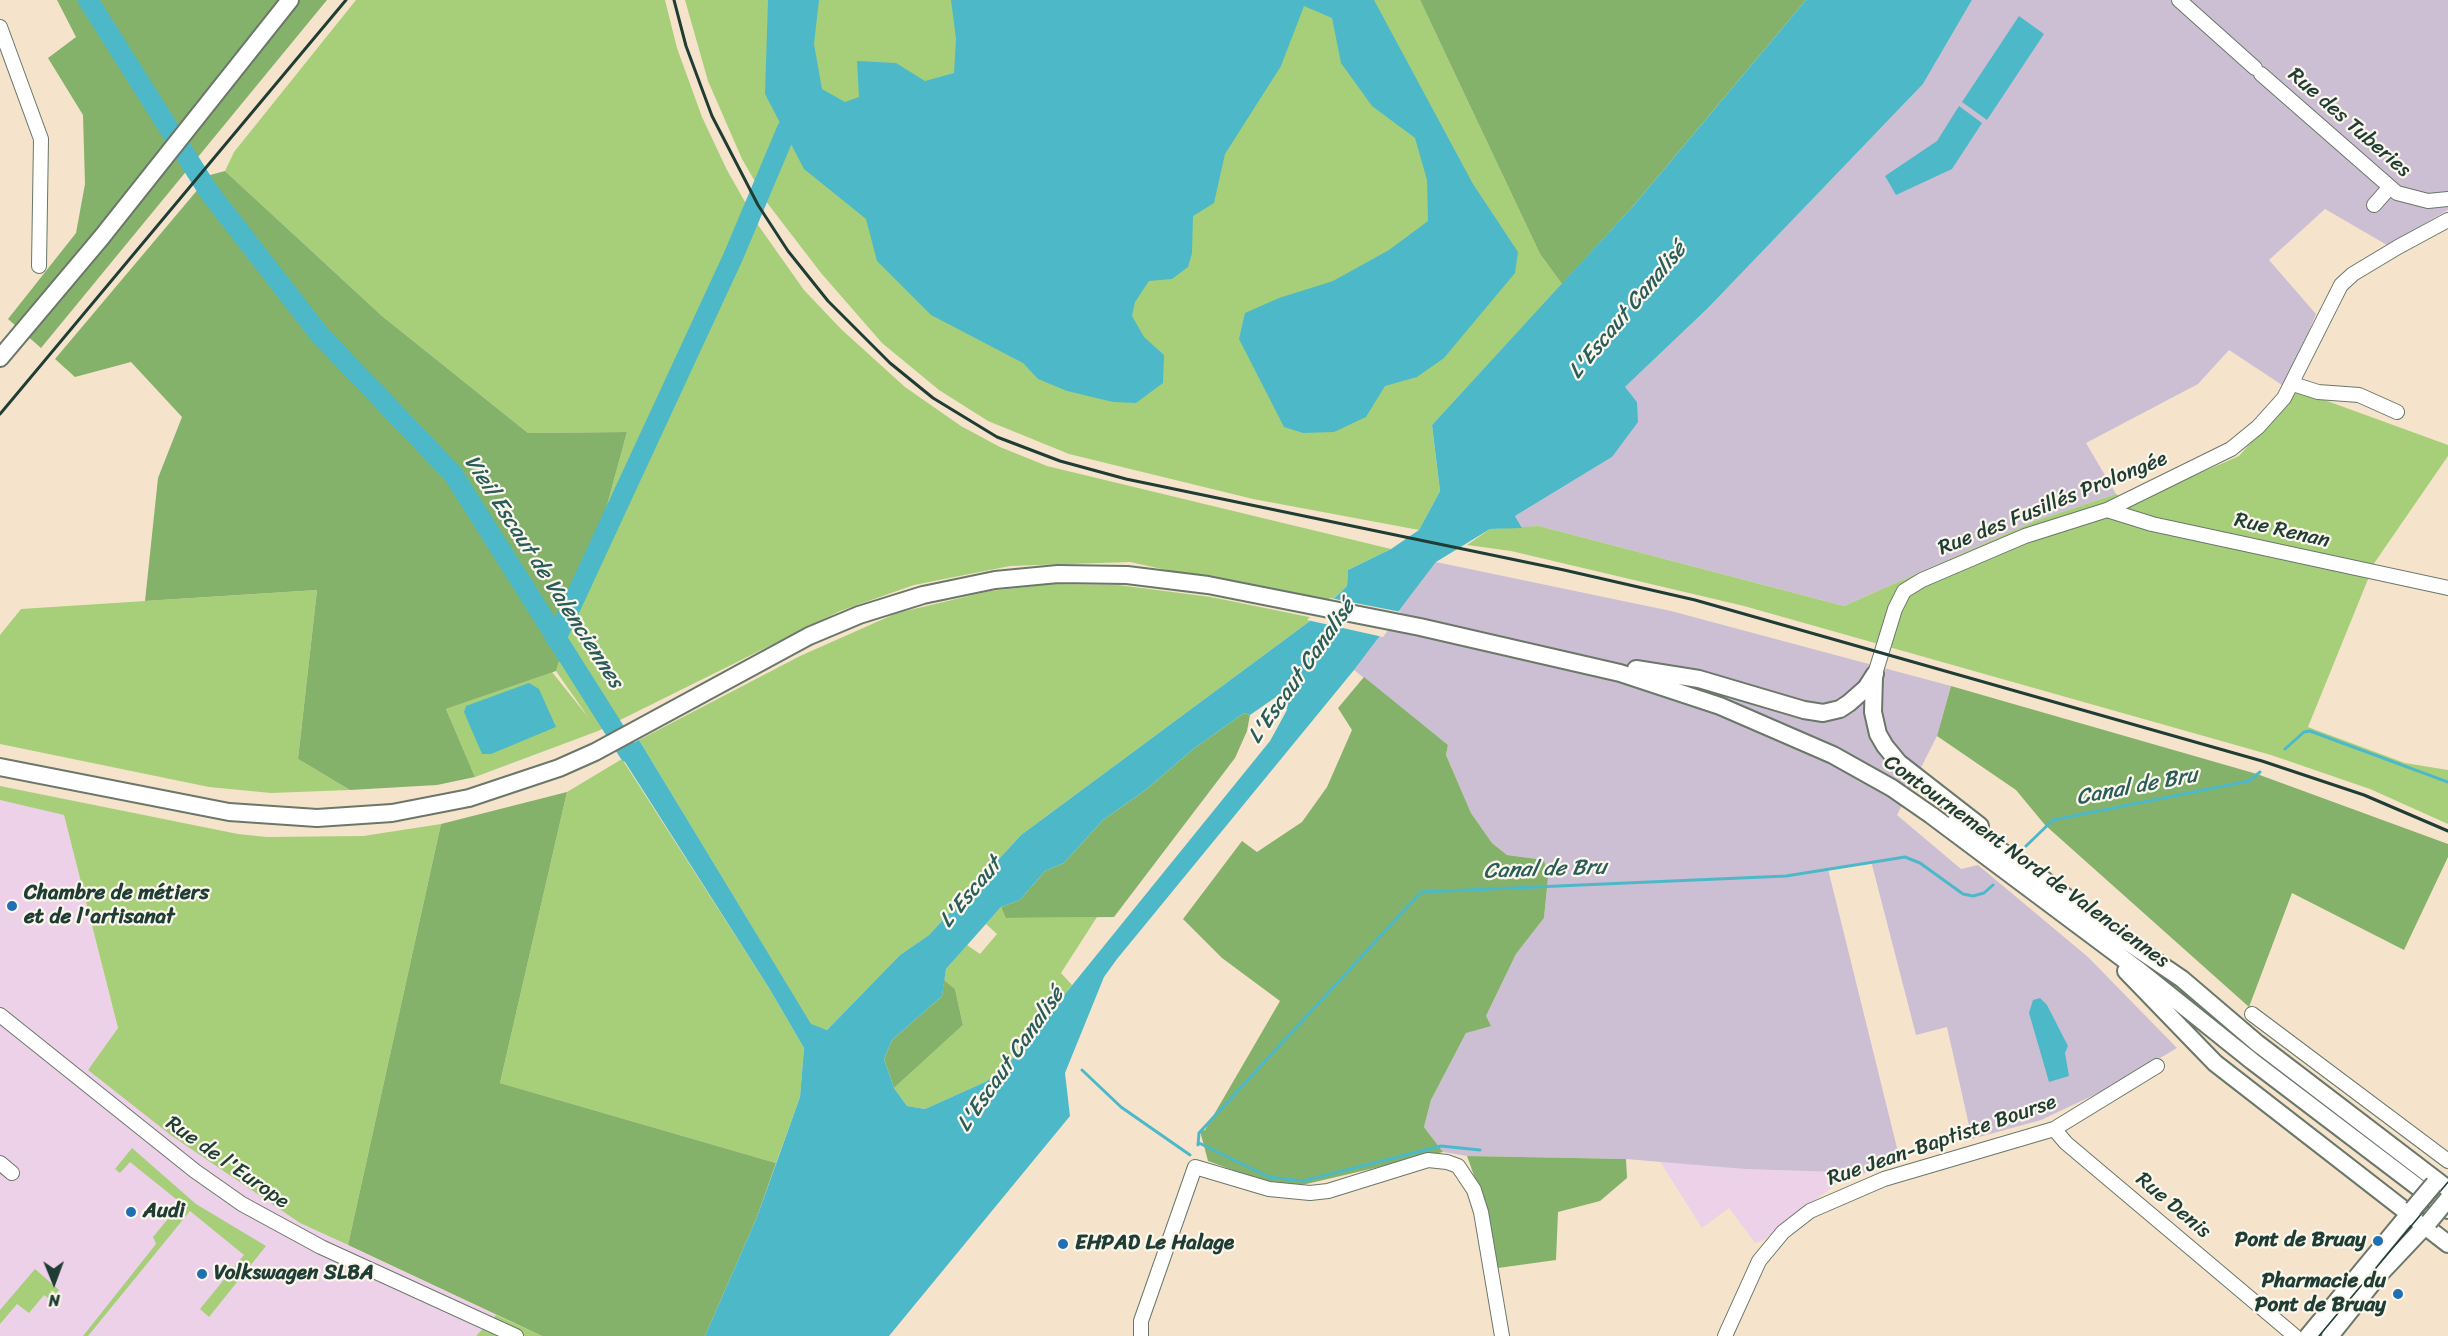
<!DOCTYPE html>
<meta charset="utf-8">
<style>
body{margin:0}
#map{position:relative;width:2448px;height:1336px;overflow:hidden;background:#f5e4cb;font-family:Sriracha,sans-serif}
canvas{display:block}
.north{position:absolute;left:24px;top:1252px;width:60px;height:60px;-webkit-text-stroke:4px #fbf7ec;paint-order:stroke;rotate:179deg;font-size:16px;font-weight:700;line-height:24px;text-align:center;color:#1f3d34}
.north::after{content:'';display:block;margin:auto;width:21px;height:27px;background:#1f3d34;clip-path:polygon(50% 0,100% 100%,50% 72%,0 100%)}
</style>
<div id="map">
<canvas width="2448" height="1336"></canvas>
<div class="north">N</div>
</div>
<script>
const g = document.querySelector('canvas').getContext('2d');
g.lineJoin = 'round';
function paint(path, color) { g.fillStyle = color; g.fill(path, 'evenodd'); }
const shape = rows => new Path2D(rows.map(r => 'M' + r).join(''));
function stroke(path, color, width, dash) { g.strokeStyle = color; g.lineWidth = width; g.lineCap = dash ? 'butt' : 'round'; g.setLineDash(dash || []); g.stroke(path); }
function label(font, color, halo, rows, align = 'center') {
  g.font = font + ' Sriracha,sans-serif'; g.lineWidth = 4.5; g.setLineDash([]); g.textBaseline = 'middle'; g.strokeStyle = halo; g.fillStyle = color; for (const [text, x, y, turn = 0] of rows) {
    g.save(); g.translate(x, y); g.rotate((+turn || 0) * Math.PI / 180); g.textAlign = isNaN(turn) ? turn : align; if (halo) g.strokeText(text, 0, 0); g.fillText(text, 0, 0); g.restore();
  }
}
const built = shape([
 [0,800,64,814,118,1029,88,1070,300,1223,496,1315,476,1336,0,1336],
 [1659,1160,1745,1169,1837,1172,1840,1182,1798,1212,1764,1240,1755,1243,1729,1208,1702,1228]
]);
const industrial = shape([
 [1972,0,2448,0,2448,210,2387,245,2325,209,2269,260,2316,314,2285,387,2229,350,2198,384,2086,443,2116,494,2035,521,1844,606,1539,526,1522,528,1515,516,1612,457,1637,402,1624,388,1708,308,1923,84],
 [1436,562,1671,611,1951,686,1937,736,1897,815,1961,869,1978,865,2088,957,2177,1048,2113,1086,2041,1120,1972,1139,1947,1027,1916,1035,1871,861,1828,869,1900,1160,1840,1182,1837,1172,1745,1169,1626,1159,1467,1156,1443,1152,1424,1127,1431,1100,1466,1033,1486,1016,1516,954,1544,918,1548,878,1543,860,1507,855,1492,843,1471,813,1446,755,1448,745,1354,670]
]);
const green = shape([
 [356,0,665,0,677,48,702,117,727,170,758,225,804,290,841,329,905,387,961,426,1000,447,1047,466,1391,549,1348,570,1347,586,1327,605,1130,562,1010,566,914,585,840,611,598,731,475,777,446,709,552,672,588,717,556,671,600,531,627,432,528,433,382,316,225,171,234,152],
 [685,0,1420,0,1540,254,1562,284,1432,425,1440,491,1419,530,1253,499,1069,454,988,421,939,390,882,343,821,273,768,204,742,159,708,81],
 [2297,390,2448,445,2448,456,2375,562,2308,727,2405,763,2448,770,2448,824,2370,789,2271,755,1744,606,1511,551,1467,545,1490,529,1539,526,1844,606,2035,521,2116,494,2132,503,2239,456],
 [1053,584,1118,585,1211,597,1314,618,1021,835,929,935,900,955,827,1030,811,1025,639,740,800,656,897,613,990,591],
 [317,590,298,759,350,790,271,793,209,787,0,744,0,635,21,609],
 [622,759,769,988,804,1048,800,1097,776,1163,500,1083,567,792],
 [0,786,238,834,267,837,363,836,441,824,348,1245,300,1223,172,1136,88,1070,118,1028,64,815,0,800],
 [1001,907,1007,918,1097,917,1061,973,1072,985,1005,1068,985,1082,925,1109,907,1106,894,1088,963,1025,955,989,944,980,946,969,967,945,980,954,997,934,986,924],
 [132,1148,196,1204,266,1246,209,1317,200,1309,244,1255,190,1211,88,1336,83,1336,156,1244,153,1237,181,1203,130,1162,120,1173,115,1169],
 [35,1269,59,1290,51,1300,44,1295,29,1313,17,1304,0,1324,0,1310],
 [496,1315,542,1336,476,1336]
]);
const forest = shape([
 [57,0,327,0,41,348,8,319,76,233,85,184,83,115,48,58,76,37],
 [1420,0,1806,0,1634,205,1562,284,1540,254],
 [225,171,382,316,528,433,627,432,600,531,556,671,446,709,475,777,437,785,350,790,298,759,317,590,145,601,158,478,182,417,131,362,75,377,55,359,210,175],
 [1364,677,1448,745,1446,755,1471,813,1492,843,1507,855,1544,860,1548,878,1544,918,1516,954,1486,1016,1491,1026,1466,1033,1431,1100,1424,1127,1443,1152,1302,1185,1265,1182,1208,1161,1200,1131,1205,1130,1280,1001,1222,958,1183,919,1242,841,1257,852,1302,822,1327,787,1352,730,1338,708],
 [1951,686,2257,774,2448,844,2448,857,2404,950,2292,893,2249,1007,2045,825,2016,790,1937,736],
 [1244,713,1250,715,1247,731,1235,758,1114,917,1006,918,1001,907,1020,900,1045,871,1064,863,1103,820,1147,789,1192,750],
 [567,792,500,1083,776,1163,757,1217,705,1336,542,1336,348,1245,441,824],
 [944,980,955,989,963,1025,894,1088,884,1059,892,1040,942,996],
 [1467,1156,1626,1159,1627,1178,1600,1201,1558,1212,1556,1260,1498,1268,1488,1215]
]);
const water = shape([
 [768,0,819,0,814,44,822,89,845,102,859,97,857,61,896,63,925,81,954,73,956,39,951,0,1374,0,1473,184,1518,252,1515,273,1444,358,1417,377,1385,386,1366,417,1334,432,1303,433,1284,427,1239,339,1245,313,1279,298,1333,281,1389,250,1428,221,1427,180,1415,138,1372,106,1341,63,1332,18,1304,6,1281,66,1225,154,1214,203,1193,216,1192,253,1188,267,1172,279,1149,281,1135,302,1132,316,1144,337,1164,355,1163,383,1136,403,1113,402,1067,391,1038,379,1023,363,931,315,877,261,866,219,804,169,765,94],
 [1806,0,1972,0,1923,84,1708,308,1625,387,1637,402,1638,422,1612,457,1515,516,1522,528,1490,529,1436,562,1354,670,1117,959,1104,977,1065,1073,1070,1116,889,1336,705,1336,757,1217,800,1097,804,1048,769,988,618,751,639,740,811,1024,827,1030,900,955,929,935,1021,835,1314,618,1347,586,1348,570,1391,549,1419,530,1440,491,1432,425,1634,205],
 [1276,697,1283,698,1287,710,1270,741,1005,1068,985,1082,925,1109,907,1106,894,1088,884,1059,892,1040,942,996,946,969,1001,907,1020,900,1045,871,1064,863,1103,820,1147,789,1192,750,1244,713,1250,715],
 [2019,16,2044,34,1987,120,1962,102],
 [1959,106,1982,123,1952,169,1896,195,1885,176,1937,141],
 [529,683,539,689,556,727,491,754,482,754,464,712,466,706],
 [2040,998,2047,1005,2068,1046,2065,1053,2069,1076,2049,1082,2029,1013,2033,1000]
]);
const pier = shape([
 [1330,598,1401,612,1383,637,1307,620]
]);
const stream = shape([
 [2285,749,2304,732,2310,731,2448,782],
 [2026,846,2053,820,2249,781,2260,772],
 [1082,1070,1121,1107,1190,1155],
 [1199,1143,1269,1177,1303,1181,1441,1146,1480,1150],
 [1198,1145,1199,1133,1421,892,1786,876,1905,857,1920,863,1963,894,1973,896,1984,893,1993,885]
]);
const river = shape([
 [88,0,209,192,320,335,453,474,629,753],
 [556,639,733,257,787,129]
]);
const minor = shape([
 [2179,0,2255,68],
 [0,27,41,139,39,266],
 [2261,74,2397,193,2428,201,2448,199],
 [2374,205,2390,187],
 [2293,384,2318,392,2359,395,2397,412],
 [2107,510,2152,524,2448,588],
 [1875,674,1895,609,1904,591,1922,580,2025,536,2107,510,2231,449,2258,427,2284,398,2341,285,2353,274,2398,247,2448,220],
 [2252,1014,2448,1161],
 [0,1015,195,1171,242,1204,321,1247,516,1336],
 [2054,1129,2066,1143,2295,1336],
 [0,1163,12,1173],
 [1141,1336,1141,1321,1195,1167,1269,1189,1310,1193,1328,1191,1428,1160,1447,1162,1458,1166,1474,1190,1481,1212,1502,1336],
 [1725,1336,1759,1261,1783,1232,1810,1211,1884,1179,2054,1129,2157,1066]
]);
const major = shape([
 [0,358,101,238,290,0],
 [1636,669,1699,679,1804,710,1823,713,1840,709,1849,703,1866,688,1875,674],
 [1874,677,1873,712,1878,734,1885,746,1899,763,1980,826],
 [0,767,229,812,317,818,392,813,469,798,559,768,595,752,809,636,859,615,923,595,995,580,1058,574,1127,575,1208,585,1420,627,1620,673,1720,706,1833,755,1892,788,1931,815,2141,972,2252,1061,2448,1210],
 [1956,821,2043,879,2108,930],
 [2101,924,2182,979,2257,1043,2448,1189],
 [2126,971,2215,1063,2448,1244],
 [2308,1336,2413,1209],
 [2330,1336,2378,1276,2429,1222]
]);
const tram = shape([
 [2319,1336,2448,1182]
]);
const rail = shape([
 [674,0,686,46,712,116,758,205,788,251,828,301,890,363,933,398,997,437,1060,461,1126,479,1564,570,1695,600,2262,761,2364,795,2448,831],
 [0,414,346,0]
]);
const majorBridge = shape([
 [2413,1209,2434,1184],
 [2429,1222,2448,1199]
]);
const markers = [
 [12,906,6,"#1f6fb2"],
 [131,1212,6,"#1f6fb2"],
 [2378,1241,6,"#1f6fb2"],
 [1063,1244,6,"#1f6fb2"],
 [202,1274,6,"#1f6fb2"],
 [2398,1294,6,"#1f6fb2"]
];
const streetNames = [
 ["Rue des Tuberies",2349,123,41],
 ["Rue des Fusillés Prolongée",2053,504,-22],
 ["Rue Renan",2282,531,13],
 ["Contournement Nord de Valenciennes",2026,862,36],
 ["Rue Jean-Baptiste Bourse",1942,1141,-19],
 ["Rue de l'Europe",227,1163,35],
 ["Rue Denis",2173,1206,40]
];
const poiNames = [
 ["Chambre de métiers",24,894],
 ["et de l'artisanat",24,918],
 ["Audi",143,1212],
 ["Pont de Bruay",2366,1241,"right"],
 ["EHPAD Le Halage",1075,1244],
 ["Volkswagen SLBA",214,1274],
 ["Pharmacie du",2386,1282,"right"],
 ["Pont de Bruay",2386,1306,"right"]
];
const waterNames = [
 ["L'Escaut Canalisé",1628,311,-50],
 ["Vieil Escaut de Valenciennes",543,572,57],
 ["L'Escaut Canalisé",1302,672,-55],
 ["Canal de Bru",2137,787,-11],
 ["Canal de Bru",1545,870,-2],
 ["L'Escaut",971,893,-50],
 ["L'Escaut Canalisé",1011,1060,-55]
];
paint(built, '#edd1e9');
paint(industrial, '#ccbfd4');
paint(green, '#a7cf7a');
paint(forest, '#85b26a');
paint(water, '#4db9c8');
paint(pier, '#f5e4cb');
stroke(stream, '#4db9c8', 3);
stroke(river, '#4db9c8', 20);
stroke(minor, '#6a7769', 16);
stroke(major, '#6a7769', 20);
stroke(minor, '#fff', 14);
stroke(major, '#fff', 16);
stroke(tram, '#1f3d34', 1.5);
stroke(rail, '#1f3d34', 3);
stroke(majorBridge, '#6a7769', 20, []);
stroke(majorBridge, '#fff', 16);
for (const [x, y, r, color] of markers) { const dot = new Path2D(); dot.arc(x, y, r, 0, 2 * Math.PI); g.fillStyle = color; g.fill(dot); stroke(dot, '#fbf7ec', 2); }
label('21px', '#1f3d34', '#fbf7ec', streetNames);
label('bold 21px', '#1f3d34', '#fbf7ec', poiNames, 'left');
label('italic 22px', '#2a5c59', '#fbf7ec', waterNames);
</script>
